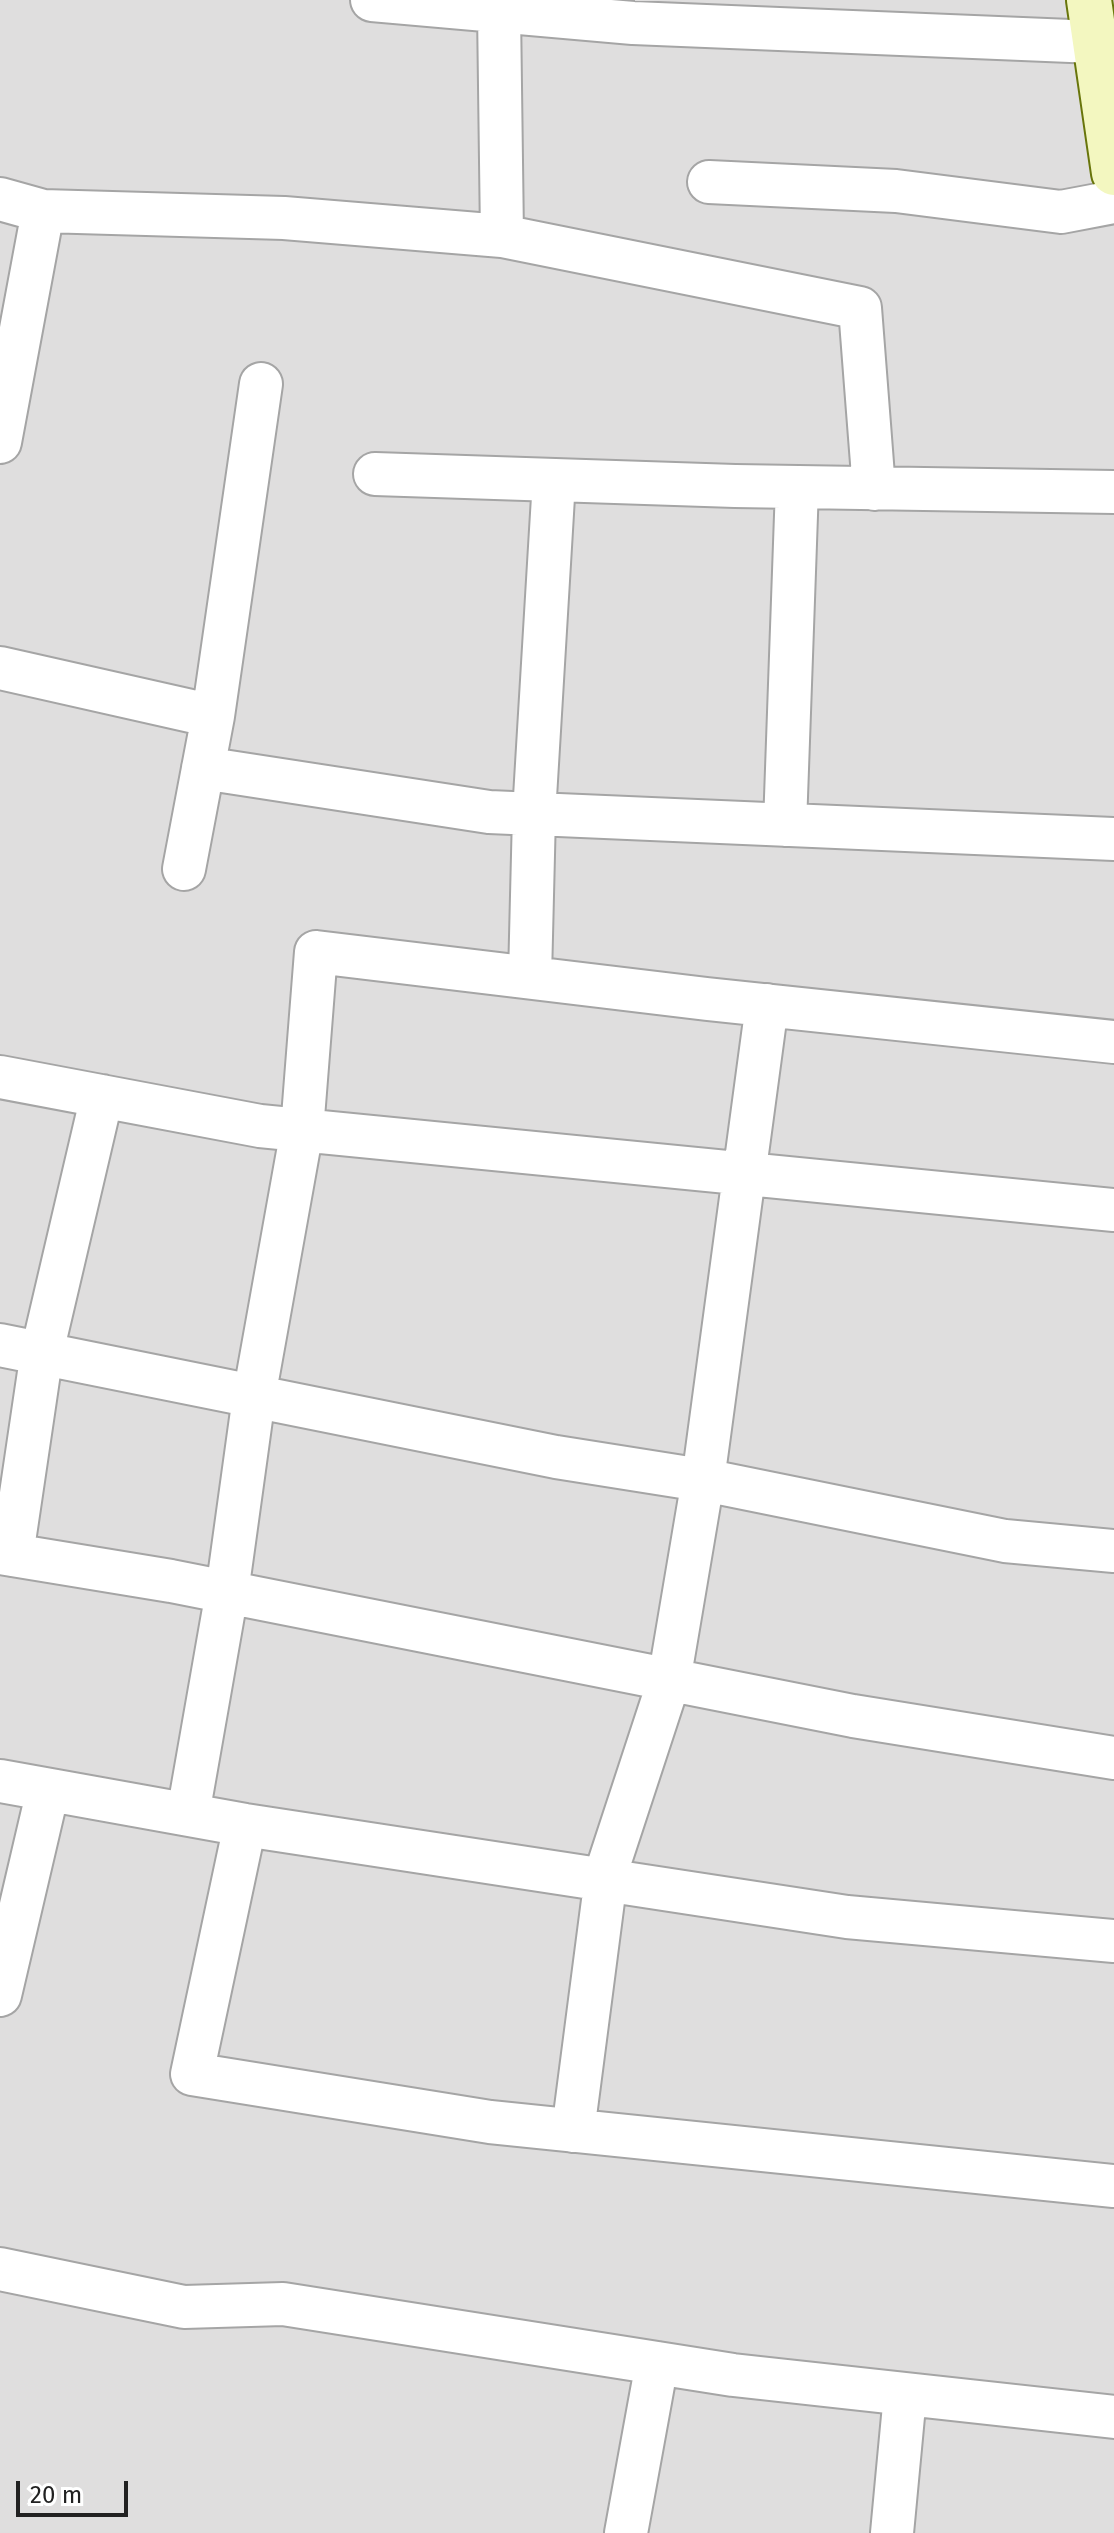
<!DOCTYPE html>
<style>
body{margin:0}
#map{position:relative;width:1114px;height:2533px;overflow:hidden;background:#f1eee8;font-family:"Fira Sans",sans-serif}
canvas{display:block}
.scale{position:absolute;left:16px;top:2481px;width:112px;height:36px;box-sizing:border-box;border:4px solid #212121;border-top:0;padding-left:10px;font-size:24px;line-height:28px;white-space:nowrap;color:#212121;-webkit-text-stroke:6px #fff;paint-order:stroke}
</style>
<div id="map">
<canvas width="1114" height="2533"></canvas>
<div class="scale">20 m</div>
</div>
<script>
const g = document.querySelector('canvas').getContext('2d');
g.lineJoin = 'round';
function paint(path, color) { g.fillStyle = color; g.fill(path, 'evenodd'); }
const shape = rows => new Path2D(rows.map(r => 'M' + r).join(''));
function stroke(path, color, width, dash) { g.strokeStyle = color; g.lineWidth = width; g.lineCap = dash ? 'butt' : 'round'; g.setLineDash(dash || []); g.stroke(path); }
const residential = shape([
 [0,0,1114,0,1114,2533,0,2533]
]);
const street = shape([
 [372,0,633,23,1095,42],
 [499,11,502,236],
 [709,182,896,191,1061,212,1114,202],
 [0,199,43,211,284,218,502,236,860,308,874,489],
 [0,442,43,211],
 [375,474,735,486,1114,492],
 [0,668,213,716],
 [203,768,489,812,1114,839],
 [785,825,797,487],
 [184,869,213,716,261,384],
 [530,977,534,814,554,480],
 [0,1077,260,1126,1114,1210],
 [0,1345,556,1457,714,1482,1005,1541,1114,1551],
 [0,1553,171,1581,853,1716,1114,1758],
 [12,1555,42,1352,102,1096],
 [0,1781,245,1825,847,1917,1114,1941],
 [188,1814,227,1592,254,1397,302,1130,316,952,707,999,1114,1042],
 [245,1825,192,2074,490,2122,1114,2186],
 [0,1995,48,1790],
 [573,2131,607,1870,669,1681,703,1480,767,1005],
 [0,2269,184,2307,283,2304,733,2375,1114,2417],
 [626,2533,657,2363],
 [892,2533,905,2395]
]);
const secondary = shape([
 [1089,0,1114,173]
]);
paint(residential, '#dfdede');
stroke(street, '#a5a5a5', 46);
stroke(secondary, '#68750b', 48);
stroke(street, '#fff', 42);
stroke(secondary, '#f3f7c0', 44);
</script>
